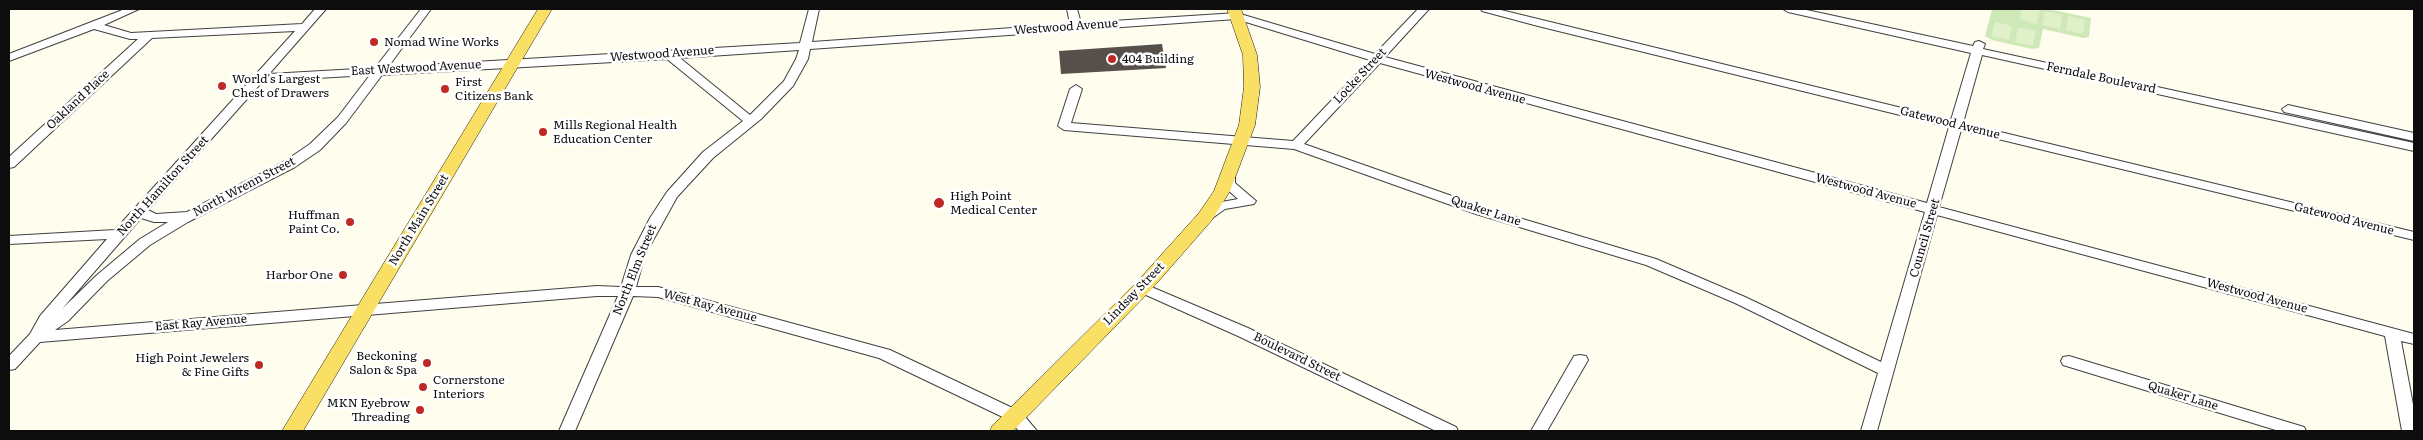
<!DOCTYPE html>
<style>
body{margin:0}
#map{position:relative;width:2423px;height:440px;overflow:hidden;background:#fffdee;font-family:Literata,serif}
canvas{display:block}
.frame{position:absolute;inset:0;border:10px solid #0d0d0d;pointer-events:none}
</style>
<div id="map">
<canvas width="2423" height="440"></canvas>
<div class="frame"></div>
</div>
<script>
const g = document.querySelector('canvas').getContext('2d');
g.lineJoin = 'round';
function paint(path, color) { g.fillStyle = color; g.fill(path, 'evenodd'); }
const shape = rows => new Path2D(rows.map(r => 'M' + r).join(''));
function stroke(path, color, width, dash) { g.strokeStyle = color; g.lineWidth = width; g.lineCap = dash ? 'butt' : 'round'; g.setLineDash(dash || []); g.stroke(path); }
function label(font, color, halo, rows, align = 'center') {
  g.font = font + ' Literata,serif'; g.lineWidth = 5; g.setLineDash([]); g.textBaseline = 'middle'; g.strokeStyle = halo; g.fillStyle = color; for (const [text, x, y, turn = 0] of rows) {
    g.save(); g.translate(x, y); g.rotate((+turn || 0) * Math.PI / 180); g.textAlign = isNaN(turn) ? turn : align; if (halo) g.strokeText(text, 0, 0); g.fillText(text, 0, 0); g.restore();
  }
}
const green = shape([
 [1992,9,2048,9,2091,18,2089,37,2083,38,2043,29,2039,48,2032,49,1992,40,1985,36]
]);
const pitch = shape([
 [2022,9,2040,10,2037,24,2020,20],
 [2045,11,2062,15,2060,29,2042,25],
 [2068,16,2085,20,2083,34,2066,30],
 [1995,22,2012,26,2009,40,1991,36],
 [2018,27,2036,31,2033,46,2015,42]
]);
const building = shape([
 [1162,44,1166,68,1061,74,1059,51]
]);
const minor = shape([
 [125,9,139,9,104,25,131,33,302,24,315,9,326,9,269,74,375,68,421,9,431,9,388,67,800,43,809,9,819,9,812,42,1070,24,1067,9,1077,9,1081,23,1237,13,1375,54,1418,9,1429,9,1385,57,1927,203,1949,127,1538,26,1482,11,1481,9,1497,9,1951,120,1971,53,1788,12,1783,9,1802,9,1973,46,1975,42,1979,41,1985,44,1983,49,2414,143,2414,151,1982,55,1963,123,2414,232,2414,240,1961,130,1939,207,2414,334,2414,344,2401,341,2414,410,2414,431,2402,431,2385,336,1937,215,1877,431,1861,431,1878,373,1735,303,1646,265,1476,214,1294,149,1064,130,1058,126,1070,89,1076,85,1082,89,1071,123,1293,141,1370,60,1236,19,810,49,808,59,793,86,761,119,713,158,677,197,645,255,636,287,658,287,890,350,1021,412,1037,431,1019,431,1009,420,879,358,658,297,633,296,575,431,559,431,618,296,597,296,40,342,15,369,9,370,9,356,30,334,40,316,107,239,9,244,9,236,115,230,295,31,152,38,14,167,9,168,9,157,138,39,130,39,94,29,9,61,9,54,125,9],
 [799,50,796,59,784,81,750,115,680,58,799,50],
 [667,59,743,121,703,152,667,192,650,218,631,255,621,287,597,286,55,330,68,321,107,281,150,245,188,222,295,167,320,150,346,123,382,75,667,59],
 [1380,63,1925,212,1881,362,1745,297,1656,259,1486,208,1304,144,1380,63],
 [370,75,338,117,310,144,285,161,187,212,156,214,148,210,263,81,370,75],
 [141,218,154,222,168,222,140,239,97,275,62,309,141,218],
 [2288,105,2414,133,2414,141,2284,112,2282,109,2288,105],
 [1228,171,1235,175,1235,183,1256,201,1254,204,1225,209,1211,219,1201,219,1199,216,1201,213,1216,203,1238,199,1221,184,1221,175,1228,171],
 [1142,283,1248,328,1456,427,1458,431,1436,431,1238,336,1137,291,1135,288,1142,283],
 [1580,355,1586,356,1588,360,1547,431,1531,431,1574,356,1580,355],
 [2069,356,2304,427,2306,431,2279,431,2063,365,2061,361,2063,357,2069,356]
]);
const major = shape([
 [538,9,552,9,303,431,282,431,538,9],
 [1227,9,1241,9,1257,55,1260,87,1255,125,1230,191,1212,220,1149,292,1013,431,990,431,992,426,1135,284,1199,213,1214,191,1239,125,1244,87,1243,55,1227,9]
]);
const markers = [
 [374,42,5,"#be2925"],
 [1112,59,5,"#be2925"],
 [222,86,5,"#be2925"],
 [445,89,5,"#be2925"],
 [543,132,5,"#be2925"],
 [939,203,6,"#be2925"],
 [350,222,5,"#be2925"],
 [343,275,5,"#be2925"],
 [427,363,5,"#be2925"],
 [259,365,5,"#be2925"],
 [423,387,5,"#be2925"],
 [420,410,5,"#be2925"]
];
const streetNames = [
 ["Westwood Avenue",1066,27,-4],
 ["Westwood Avenue",662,54,-4],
 ["East Westwood Avenue",416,68,-3],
 ["Locke Street",1360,76,-47],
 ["Ferndale Boulevard",2101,78,12],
 ["Westwood Avenue",1475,87,15],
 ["Oakland Place",78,100,-43],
 ["Gatewood Avenue",1950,123,14],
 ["North Hamilton Street",163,186,-48],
 ["North Wrenn Street",244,187,-28],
 ["Westwood Avenue",1866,191,15],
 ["Quaker Lane",1486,211,18],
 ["Gatewood Avenue",2344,219,14],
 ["North Main Street",419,220,-59],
 ["Council Street",1925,238,-74],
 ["North Elm Street",635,270,-68],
 ["Lindsay Street",1134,294,-46],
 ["Westwood Avenue",2257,296,15],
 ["West Ray Avenue",710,306,15],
 ["East Ray Avenue",201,323,-5],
 ["Boulevard Street",1297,357,26],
 ["Quaker Lane",2183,396,17]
];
const poiNames = [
 ["Nomad Wine Works",384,42],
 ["404 Building",1122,59],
 ["World's Largest",232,79],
 ["Chest of Drawers",232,93],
 ["First",455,82],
 ["Citizens Bank",455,96],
 ["Mills Regional Health",553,125],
 ["Education Center",553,139],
 ["High Point",950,196],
 ["Medical Center",950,210],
 ["Huffman",340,215,"right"],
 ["Paint Co.",340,229,"right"],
 ["Harbor One",333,275,"right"],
 ["Beckoning",417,356,"right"],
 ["Salon & Spa",417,370,"right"],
 ["High Point Jewelers",249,358,"right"],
 ["& Fine Gifts",249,372,"right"],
 ["Cornerstone",433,380],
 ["Interiors",433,394],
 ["MKN Eyebrow",410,403,"right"],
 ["Threading",410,417,"right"]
];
paint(green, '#cee9b7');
paint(pitch, '#e0f0c9');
paint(building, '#564f4a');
stroke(minor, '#404040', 2);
stroke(major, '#1e1e1e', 1);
paint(minor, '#fff');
paint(major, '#f9df64');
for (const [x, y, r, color] of markers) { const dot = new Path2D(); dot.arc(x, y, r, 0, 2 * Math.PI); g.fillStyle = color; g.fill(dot); stroke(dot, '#fff', 2); }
label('12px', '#0d0d0d', '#fff', streetNames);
label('12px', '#0d0d0d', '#fff', poiNames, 'left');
</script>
